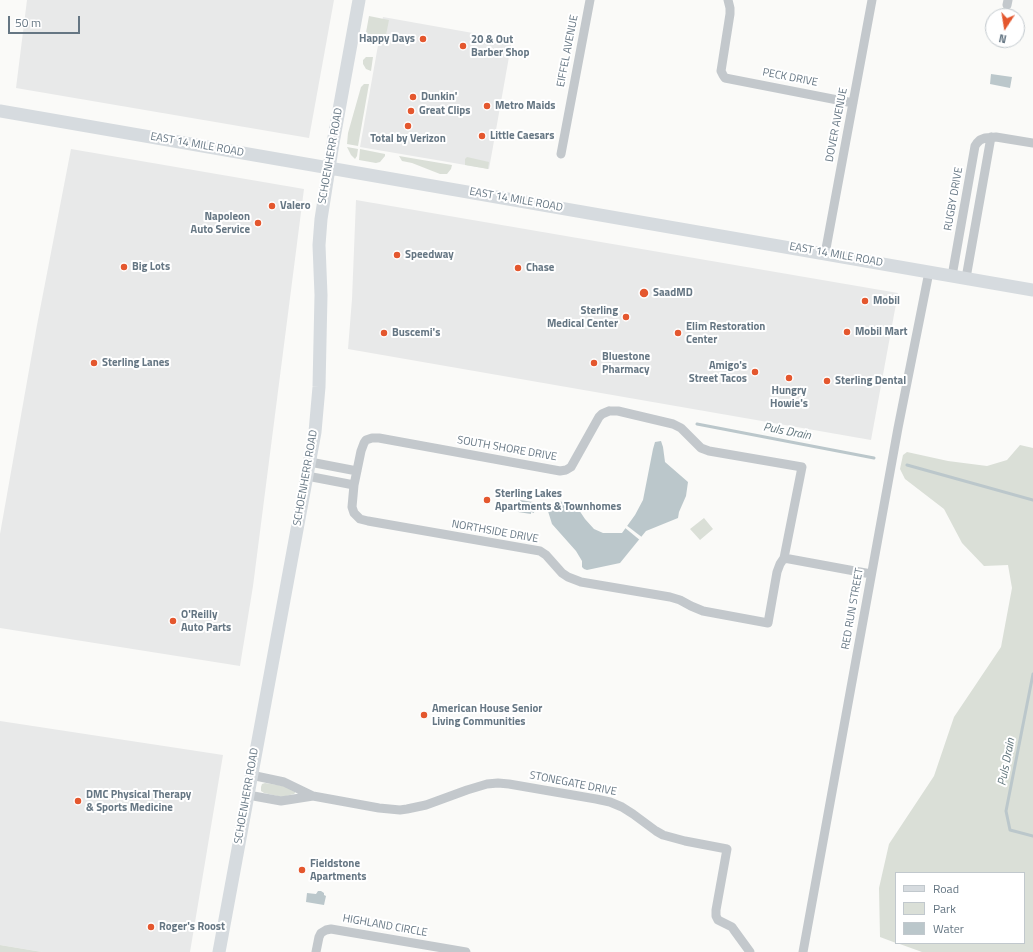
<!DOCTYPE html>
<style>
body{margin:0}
#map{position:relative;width:1033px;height:952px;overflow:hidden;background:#fafaf8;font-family:"Titillium Web",sans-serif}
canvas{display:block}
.legend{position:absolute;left:895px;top:872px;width:130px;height:72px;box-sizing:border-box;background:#fff;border:1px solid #c1c8cd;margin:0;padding:5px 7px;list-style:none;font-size:12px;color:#657683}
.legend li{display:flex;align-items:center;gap:8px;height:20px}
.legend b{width:20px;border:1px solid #c1c8cd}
.north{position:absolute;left:985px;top:8px;width:40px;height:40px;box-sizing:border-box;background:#fff;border:1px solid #c1c8cd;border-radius:50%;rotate:192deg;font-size:11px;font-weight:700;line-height:16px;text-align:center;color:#657683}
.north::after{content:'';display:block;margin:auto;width:14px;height:18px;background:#e4572e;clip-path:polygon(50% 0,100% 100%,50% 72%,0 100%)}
.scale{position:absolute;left:8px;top:16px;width:72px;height:18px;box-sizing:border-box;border:2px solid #657683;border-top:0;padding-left:5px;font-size:12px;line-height:14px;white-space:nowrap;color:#657683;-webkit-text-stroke:3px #fff;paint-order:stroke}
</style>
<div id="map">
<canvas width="1033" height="952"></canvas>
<ul class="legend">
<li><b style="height:5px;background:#d6dbdf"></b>Road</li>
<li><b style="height:11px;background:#dadfd7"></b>Park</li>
<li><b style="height:11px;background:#bbc7cb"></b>Water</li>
</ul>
<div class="north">N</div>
<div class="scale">50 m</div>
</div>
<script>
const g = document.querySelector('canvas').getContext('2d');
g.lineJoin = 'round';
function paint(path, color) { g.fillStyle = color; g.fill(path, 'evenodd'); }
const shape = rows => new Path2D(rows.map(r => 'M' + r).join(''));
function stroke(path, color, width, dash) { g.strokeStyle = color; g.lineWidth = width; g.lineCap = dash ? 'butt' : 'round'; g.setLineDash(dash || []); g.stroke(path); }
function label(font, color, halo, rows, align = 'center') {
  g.font = font + ' "Titillium Web",sans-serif'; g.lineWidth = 4; g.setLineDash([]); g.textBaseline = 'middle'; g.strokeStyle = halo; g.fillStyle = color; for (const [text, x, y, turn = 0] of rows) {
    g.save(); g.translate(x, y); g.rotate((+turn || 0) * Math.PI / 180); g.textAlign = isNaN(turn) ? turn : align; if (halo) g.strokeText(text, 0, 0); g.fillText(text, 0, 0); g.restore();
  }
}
const built = shape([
 [27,0,334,0,309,138,16,88],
 [383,17,512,40,489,169,360,147],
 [71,149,304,189,253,586,240,666,0,628,0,534,37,325],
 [356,200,898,293,871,440,348,349,352,299],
 [0,721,223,755,190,952,42,952,0,945]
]);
const green = shape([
 [369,16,389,20,385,40,374,45,369,44,365,38],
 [366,57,373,57,371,71,366,69,363,64,363,60],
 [364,84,369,84,358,146,347,144,348,133,361,87],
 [347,147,358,149,357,156,355,159,351,155],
 [360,149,385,154,385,156,380,162,376,163,359,160],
 [399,156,452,165,451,169,447,174,440,174,412,163,402,161],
 [467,157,489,162,488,169,465,165,465,159],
 [1020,445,1033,448,1033,952,922,952,897,943,1024,943,1024,873,896,873,896,943,880,937,879,888,889,844,934,776,954,717,1001,647,1012,588,1008,565,984,566,962,543,944,509,905,479,900,469,903,455,907,452,948,461,987,466,1007,460],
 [704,518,713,529,700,540,690,529],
 [265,783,284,786,295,792,295,793,294,794,282,797,264,793,261,791,261,787,262,784],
 [0,945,42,952,0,952]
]);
const water = shape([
 [991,74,1012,77,1010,88,990,84],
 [661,441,663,447,665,462,688,482,686,496,679,512,678,518,646,531,620,563,587,570,584,569,582,567,582,561,576,551,552,524,547,508,557,501,575,504,585,519,594,529,603,533,622,533,635,515,643,500,653,449,655,442],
 [520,500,533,502,533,504,535,505,534,513,531,512,531,514,518,512,518,510,517,509,518,502,520,502],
 [318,891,321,891,324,893,324,895,326,896,324,905,306,902,307,893,316,894]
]);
const pier = shape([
 [626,525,643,538,641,541,624,527]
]);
const stream = shape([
 [697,424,874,458],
 [907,465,1033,500],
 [1033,674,1006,811,1010,830,1033,836]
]);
const street = shape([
 [728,0,730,8,730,14,721,71,723,75,725,78,853,103],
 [1007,5,1008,0],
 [561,154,590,0],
 [825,254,872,0],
 [952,276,975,146,977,143,980,140,985,138,996,137,1033,143],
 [966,278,991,137],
 [609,411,618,411,673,424,681,428,701,448,709,451,802,467,784,558,780,564,777,572,768,623,703,611,691,606,680,600,670,597,581,582,568,577,562,573,546,555,540,551,368,521,360,519,354,513,352,507,354,485,361,451,364,443,366,440,372,438,379,438,560,471,566,470,571,467,599,417,602,414,609,411],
 [310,462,357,471],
 [307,476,354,485],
 [784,558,871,574],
 [248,795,281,801,313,796,284,782,251,775],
 [313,796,379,808,400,810,407,809,426,805,467,790,487,784,498,783,509,784,596,799,610,802,622,807,633,814,656,831,663,835,685,841,727,849,716,910,716,916,718,920,732,927,734,930,750,952],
 [316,952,319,937,321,933,326,930,331,929,466,952],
 [803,952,898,428,929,272]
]);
const secondary = shape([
 [0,111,1033,290],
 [219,952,315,432,319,387,321,295,319,245,321,219,333,143,359,0]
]);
const markers = [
 [423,39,4,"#e4572e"],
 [463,46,4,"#e4572e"],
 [413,97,4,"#e4572e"],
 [487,106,4,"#e4572e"],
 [411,111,4,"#e4572e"],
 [408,126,4,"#e4572e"],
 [482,136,4,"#e4572e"],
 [272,206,4,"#e4572e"],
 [258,223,4,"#e4572e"],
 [397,255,4,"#e4572e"],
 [124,267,4,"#e4572e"],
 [518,268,4,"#e4572e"],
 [644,293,5,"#e4572e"],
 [865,301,4,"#e4572e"],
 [626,317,4,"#e4572e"],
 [847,332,4,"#e4572e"],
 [384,333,4,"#e4572e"],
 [678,333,4,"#e4572e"],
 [94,363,4,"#e4572e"],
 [594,363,4,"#e4572e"],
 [755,372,4,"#e4572e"],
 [789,378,4,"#e4572e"],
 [827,381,4,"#e4572e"],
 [487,500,4,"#e4572e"],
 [173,621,4,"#e4572e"],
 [424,715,4,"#e4572e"],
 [78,801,4,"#e4572e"],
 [302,870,4,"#e4572e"],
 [151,927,4,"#e4572e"]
];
const poiNames = [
 ["Happy Days",415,39,"right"],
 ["20 & Out",471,40],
 ["Barber Shop",471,53],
 ["Dunkin'",421,97],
 ["Metro Maids",495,106],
 ["Great Clips",419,111],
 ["Little Caesars",490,136],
 ["Total by Verizon",408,139,"center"],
 ["Valero",280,206],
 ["Napoleon",250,217,"right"],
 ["Auto Service",250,230,"right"],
 ["Speedway",405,255],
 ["Big Lots",132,267],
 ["Chase",526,268],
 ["SaadMD",653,293],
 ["Mobil",873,301],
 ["Sterling",618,311,"right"],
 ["Medical Center",618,324,"right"],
 ["Elim Restoration",686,327],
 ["Center",686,340],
 ["Mobil Mart",855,332],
 ["Buscemi's",392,333],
 ["Bluestone",602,357],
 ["Pharmacy",602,370],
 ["Sterling Lanes",102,363],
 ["Amigo's",747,366,"right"],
 ["Street Tacos",747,379,"right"],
 ["Sterling Dental",835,381],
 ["Hungry",789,391,"center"],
 ["Howie's",789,404,"center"],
 ["Sterling Lakes",495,494],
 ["Apartments & Townhomes",495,507],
 ["O'Reilly",181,615],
 ["Auto Parts",181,628],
 ["American House Senior",432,709],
 ["Living Communities",432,722],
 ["DMC Physical Therapy",86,795],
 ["& Sports Medicine",86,808],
 ["Fieldstone",310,864],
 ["Apartments",310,877],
 ["Roger's Roost",159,927]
];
const streetNames = [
 ["EIFFEL AVENUE",568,51,-79],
 ["PECK DRIVE",790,78,11],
 ["DOVER AVENUE",837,125,-79],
 ["EAST 14 MILE ROAD",197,145,10],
 ["SCHOENHERR ROAD",331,156,-80],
 ["RUGBY DRIVE",954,199,-80],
 ["EAST 14 MILE ROAD",516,200,10],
 ["EAST 14 MILE ROAD",836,255,10],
 ["SOUTH SHORE DRIVE",507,449,10],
 ["SCHOENHERR ROAD",306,478,-80],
 ["NORTHSIDE DRIVE",495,532,10],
 ["RED RUN STREET",853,609,-80],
 ["STONEGATE DRIVE",573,784,11],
 ["SCHOENHERR ROAD",247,796,-80],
 ["HIGHLAND CIRCLE",385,926,10]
];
const waterNames = [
 ["Puls Drain",787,432,11],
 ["Puls Drain",1007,762,-79]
];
paint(built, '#e8e9e9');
paint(green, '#dadfd7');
paint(water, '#bbc7cb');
paint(pier, '#fafaf8');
stroke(stream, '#bbc7cb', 3);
stroke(street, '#c3c8cc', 9);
stroke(secondary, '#d6dbdf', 13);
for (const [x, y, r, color] of markers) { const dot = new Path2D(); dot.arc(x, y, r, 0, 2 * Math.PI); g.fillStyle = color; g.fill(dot); stroke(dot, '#fff', 1.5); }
label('bold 11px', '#657683', '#fff', poiNames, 'left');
label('11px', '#657683', '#fff', streetNames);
label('italic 12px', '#60757c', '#fff', waterNames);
</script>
